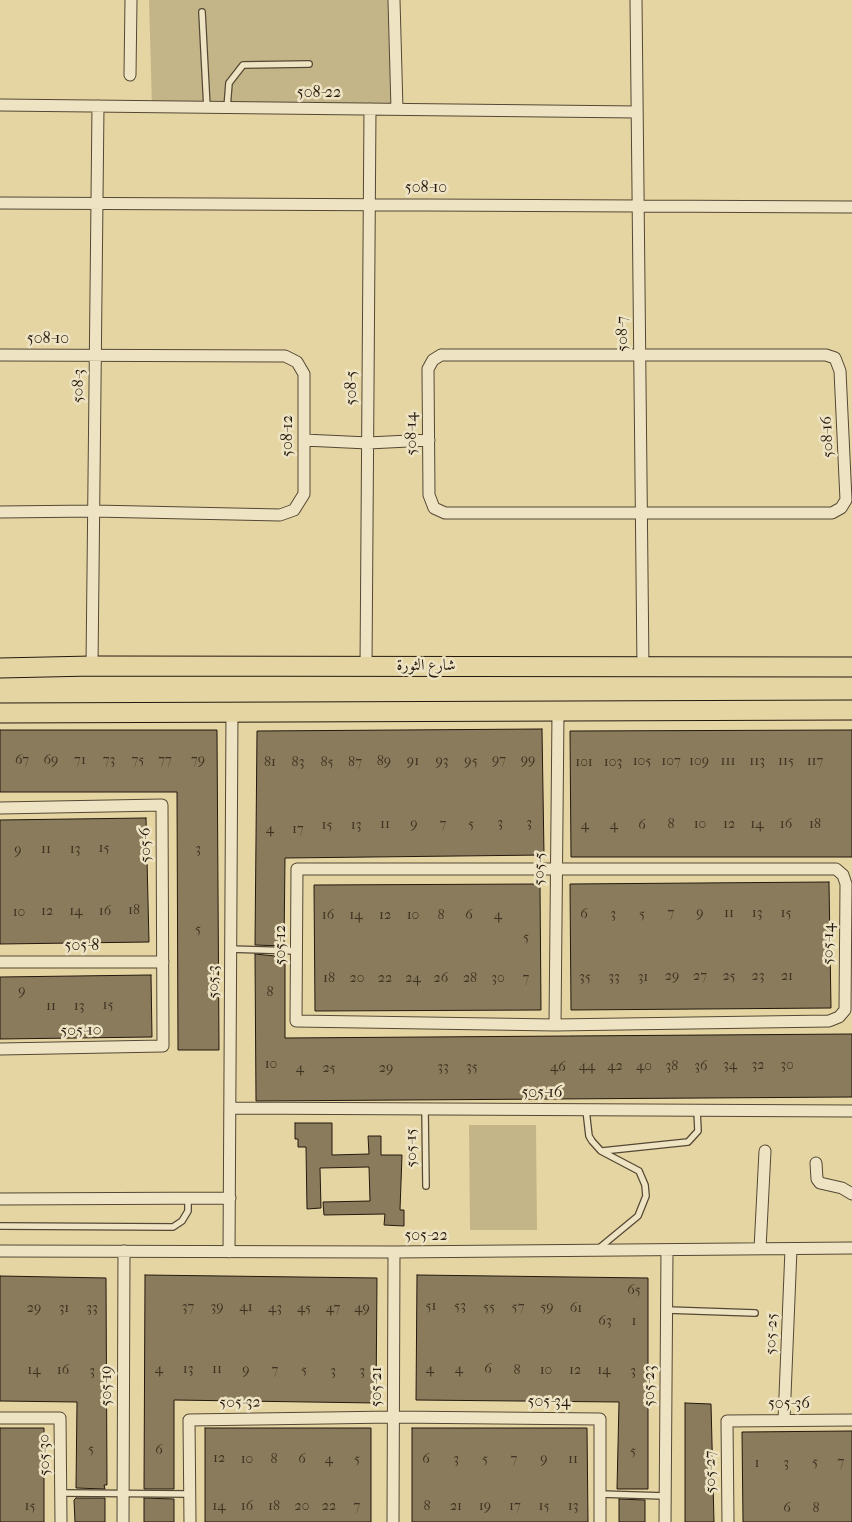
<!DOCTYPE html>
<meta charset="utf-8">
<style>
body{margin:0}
canvas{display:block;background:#e5d5a2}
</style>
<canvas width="852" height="1522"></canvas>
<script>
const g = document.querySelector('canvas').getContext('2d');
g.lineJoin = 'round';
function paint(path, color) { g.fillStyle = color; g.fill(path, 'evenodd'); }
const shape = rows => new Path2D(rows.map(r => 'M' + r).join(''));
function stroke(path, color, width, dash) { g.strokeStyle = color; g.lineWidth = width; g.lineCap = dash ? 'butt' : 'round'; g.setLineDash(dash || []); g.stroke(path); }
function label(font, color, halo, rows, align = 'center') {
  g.font = font + ' "IM FELL French Canon",Amiri,serif'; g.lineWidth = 5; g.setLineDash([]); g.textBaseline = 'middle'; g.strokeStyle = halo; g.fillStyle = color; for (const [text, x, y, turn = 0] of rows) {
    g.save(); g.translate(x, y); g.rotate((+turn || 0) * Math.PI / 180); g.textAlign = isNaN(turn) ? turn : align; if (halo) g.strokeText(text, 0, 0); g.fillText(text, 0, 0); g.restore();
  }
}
const green = shape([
 [149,0,394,0,397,109,152,107],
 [469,1125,536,1125,537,1230,470,1230]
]);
const building = shape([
 [542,729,544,855,285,858,284,946,255,945,257,731,542,729],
 [0,730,217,730,219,1050,178,1050,177,792,0,792,0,730],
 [852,730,852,857,571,857,570,731,852,730],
 [146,818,149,942,0,944,0,820,146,818],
 [829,882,831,1008,571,1010,570,884,829,882],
 [540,884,541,1010,315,1011,314,885,540,884],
 [255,954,285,957,285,1038,852,1034,852,1097,256,1101,255,954],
 [151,975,152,1037,0,1039,0,977,151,975],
 [295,1123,332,1123,332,1155,369,1154,368,1136,381,1136,381,1155,402,1155,400,1210,404,1210,404,1226,384,1225,385,1214,324,1215,323,1202,370,1201,369,1167,320,1168,321,1208,307,1209,306,1147,298,1147,298,1139,295,1139,295,1123],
 [145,1275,377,1278,376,1403,174,1400,174,1489,144,1489,145,1275],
 [417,1275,648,1278,648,1489,617,1489,619,1402,416,1400,417,1275],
 [0,1276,106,1278,107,1485,104,1485,105,1489,76,1488,77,1402,0,1401,0,1276],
 [685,1403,711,1404,714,1522,685,1522,685,1403],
 [0,1428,44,1428,44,1522,0,1522,0,1428],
 [205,1428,371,1428,371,1522,205,1522,205,1428],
 [412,1428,587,1428,588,1522,412,1522,412,1428],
 [852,1431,852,1522,743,1522,742,1432,852,1431],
 [76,1498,105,1498,105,1522,75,1522,74,1500,76,1498],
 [144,1498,174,1499,174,1522,144,1522,144,1498],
 [619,1499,645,1500,645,1522,619,1522,619,1499]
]);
const lane = shape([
 [202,12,207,108],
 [227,108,229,83,243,65,309,64],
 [229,949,297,951],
 [425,1109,426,1186],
 [586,1110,589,1136,592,1141,601,1151,639,1171,645,1185,646,1196,638,1216,598,1249],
 [602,1151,688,1142,698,1131,697,1110],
 [0,1226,173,1227,182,1221,188,1211,188,1198],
 [667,1310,755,1313],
 [61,1493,190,1494],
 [600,1494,665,1496]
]);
const street = shape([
 [394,0,397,109],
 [636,0,643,667],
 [130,75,131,0],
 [0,105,637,112],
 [0,203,852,207],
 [0,355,285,356,297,362,304,374,304,494,294,510,280,515,94,511,0,512],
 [441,355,826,355,835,358,840,371,846,500,841,508,832,513,445,513,434,508,429,495,428,369,433,360,441,355],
 [304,440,368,443,429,440],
 [92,666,98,106],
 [366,666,370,109],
 [0,808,162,805,163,1046,0,1049],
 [297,869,836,869,843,875,846,884,845,1010,839,1017,829,1021,555,1025,296,1021,297,869],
 [0,962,163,962],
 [555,1025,558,713],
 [232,1108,852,1111],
 [816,1163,817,1179,820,1183,842,1188,852,1194],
 [0,1199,230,1198],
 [760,1249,765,1151],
 [0,1251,394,1252,852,1248],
 [229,1252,232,712],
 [0,1418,60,1418,61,1522],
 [784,1420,791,1249],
 [123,1522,124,1251],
 [190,1522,189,1420,393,1417,600,1419,600,1522],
 [393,1522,394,1252],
 [665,1522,667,1250],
 [728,1522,727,1421,852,1420]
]);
const primary = shape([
 [0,668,92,666,852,667],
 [0,713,852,710]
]);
const numberNames = [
 ["67",22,761],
 ["69",51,761],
 ["71",80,761],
 ["73",109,761],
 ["75",138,761],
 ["77",165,761],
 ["79",198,761],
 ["97",499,761],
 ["99",528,761],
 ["89",384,762],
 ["91",413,762],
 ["93",442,762],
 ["95",471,762],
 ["105",642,762],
 ["107",671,762],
 ["109",699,762],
 ["111",728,762],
 ["113",757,762],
 ["115",786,762],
 ["117",815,762],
 ["81",270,763],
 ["83",298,763],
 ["85",327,763],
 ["87",355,763],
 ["101",584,763],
 ["103",613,763],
 ["3",500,824],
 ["3",529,824],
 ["11",385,825],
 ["9",414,825],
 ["7",443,825],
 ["5",471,825],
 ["8",671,825],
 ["10",700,825],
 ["12",729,825],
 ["14",757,825],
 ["16",786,825],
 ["18",815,825],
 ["15",327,826],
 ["13",356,826],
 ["4",585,826],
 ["4",614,826],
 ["6",642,826],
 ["4",270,830],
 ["17",298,830],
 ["15",104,849],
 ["11",46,850],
 ["13",75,850],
 ["3",198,850],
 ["9",18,851],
 ["18",134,911],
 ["12",47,912],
 ["14",76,912],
 ["16",105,912],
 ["10",19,913],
 ["7",671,914],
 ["9",700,914],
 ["11",729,914],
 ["13",757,914],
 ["15",786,914],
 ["6",584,915],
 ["3",613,915],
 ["5",642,915],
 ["16",328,916],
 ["14",356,916],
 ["12",385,916],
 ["10",413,916],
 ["8",441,916],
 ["6",469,916],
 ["4",498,916],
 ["5",198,930],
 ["5",526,938],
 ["29",672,977],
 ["27",700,977],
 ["25",729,977],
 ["23",758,977],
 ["21",787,977],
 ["35",585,978],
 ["33",614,978],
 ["31",643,978],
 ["18",329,979],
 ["20",357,979],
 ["22",385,979],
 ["24",413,979],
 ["26",441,979],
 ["28",470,979],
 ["30",498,979],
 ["7",526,979],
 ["9",22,992],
 ["8",270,993],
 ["15",108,1006],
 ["11",51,1007],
 ["13",79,1007],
 ["10",271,1065],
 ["34",730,1066],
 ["32",758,1066],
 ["30",787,1066],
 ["44",587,1067],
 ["42",615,1067],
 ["40",644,1067],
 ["38",672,1067],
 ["36",701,1067],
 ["33",443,1068],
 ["35",472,1068],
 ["46",558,1068],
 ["4",300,1069],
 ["25",329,1069],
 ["29",386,1069],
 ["65",634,1291],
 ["51",431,1307],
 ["53",460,1307],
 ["37",188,1308],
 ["39",217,1308],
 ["41",246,1308],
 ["55",489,1308],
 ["57",518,1308],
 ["59",547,1308],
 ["29",34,1309],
 ["31",64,1309],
 ["33",92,1309],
 ["43",275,1309],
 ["45",304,1309],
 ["47",333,1309],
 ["49",362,1309],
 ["61",576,1309],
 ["63",605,1322],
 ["1",634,1322],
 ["4",159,1370],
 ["13",188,1370],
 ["11",217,1370],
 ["4",430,1370],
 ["4",459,1370],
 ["6",488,1370],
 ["14",34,1371],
 ["16",63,1371],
 ["9",246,1371],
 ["7",275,1371],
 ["5",304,1371],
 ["8",517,1371],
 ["10",546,1371],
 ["12",575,1371],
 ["14",604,1371],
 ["3",92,1372],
 ["3",333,1372],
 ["3",362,1372],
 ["3",633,1372],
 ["5",91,1450],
 ["6",159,1451],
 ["5",633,1452],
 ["12",219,1459],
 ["10",247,1460],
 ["8",274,1460],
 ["6",302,1460],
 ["4",329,1460],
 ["5",357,1460],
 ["6",426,1460],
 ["3",456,1460],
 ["5",485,1460],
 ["7",514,1460],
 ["9",544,1460],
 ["11",573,1460],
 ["5",815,1463],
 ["7",841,1463],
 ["1",757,1464],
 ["3",786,1464],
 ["15",30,1507],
 ["14",219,1507],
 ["16",247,1507],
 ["18",274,1507],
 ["20",302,1507],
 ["22",329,1507],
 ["7",357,1507],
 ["8",427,1507],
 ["21",456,1507],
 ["19",485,1507],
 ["17",515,1507],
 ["15",544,1507],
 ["13",573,1507],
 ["6",787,1509],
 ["8",816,1509]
];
const streetNames = [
 ["508-22",319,93],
 ["508-10",426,188],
 ["508-7",623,334,-91],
 ["508-10",48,339],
 ["508-3",79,386,-89],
 ["508-5",352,388,-90],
 ["508-14",412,434,-91],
 ["508-12",288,436,-90],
 ["508-16",828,437,-93],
 ["شارع الثورة",426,666],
 ["505-6",146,845,-91],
 ["505-5",540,869,-89],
 ["505-14",829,944,-89],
 ["505-12",281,945,-90],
 ["505-8",82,946],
 ["505-3",214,982,-91],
 ["505-10",81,1031,-1],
 ["505-16",542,1093],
 ["505-15",412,1148,-91],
 ["505-22",426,1236],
 ["505-25",772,1334,-88],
 ["505-19",107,1386,-90],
 ["505-23",650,1386,-90],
 ["505-21",377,1387,-90],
 ["505-34",549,1402],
 ["505-32",240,1403,-1],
 ["505-36",789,1404],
 ["505-30",45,1455,-91],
 ["505-27",711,1472,-91]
];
paint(green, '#c4b589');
paint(building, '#897b5b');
stroke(building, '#25190f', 1);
stroke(lane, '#554834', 8);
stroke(street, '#554834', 13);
stroke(primary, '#25190f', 21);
stroke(lane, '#eee4c3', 5.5);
stroke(street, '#eee4c3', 11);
stroke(primary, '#e5d5a2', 19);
label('14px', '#3e3222', null, numberNames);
label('16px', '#25190f', '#eee4c3', streetNames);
</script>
